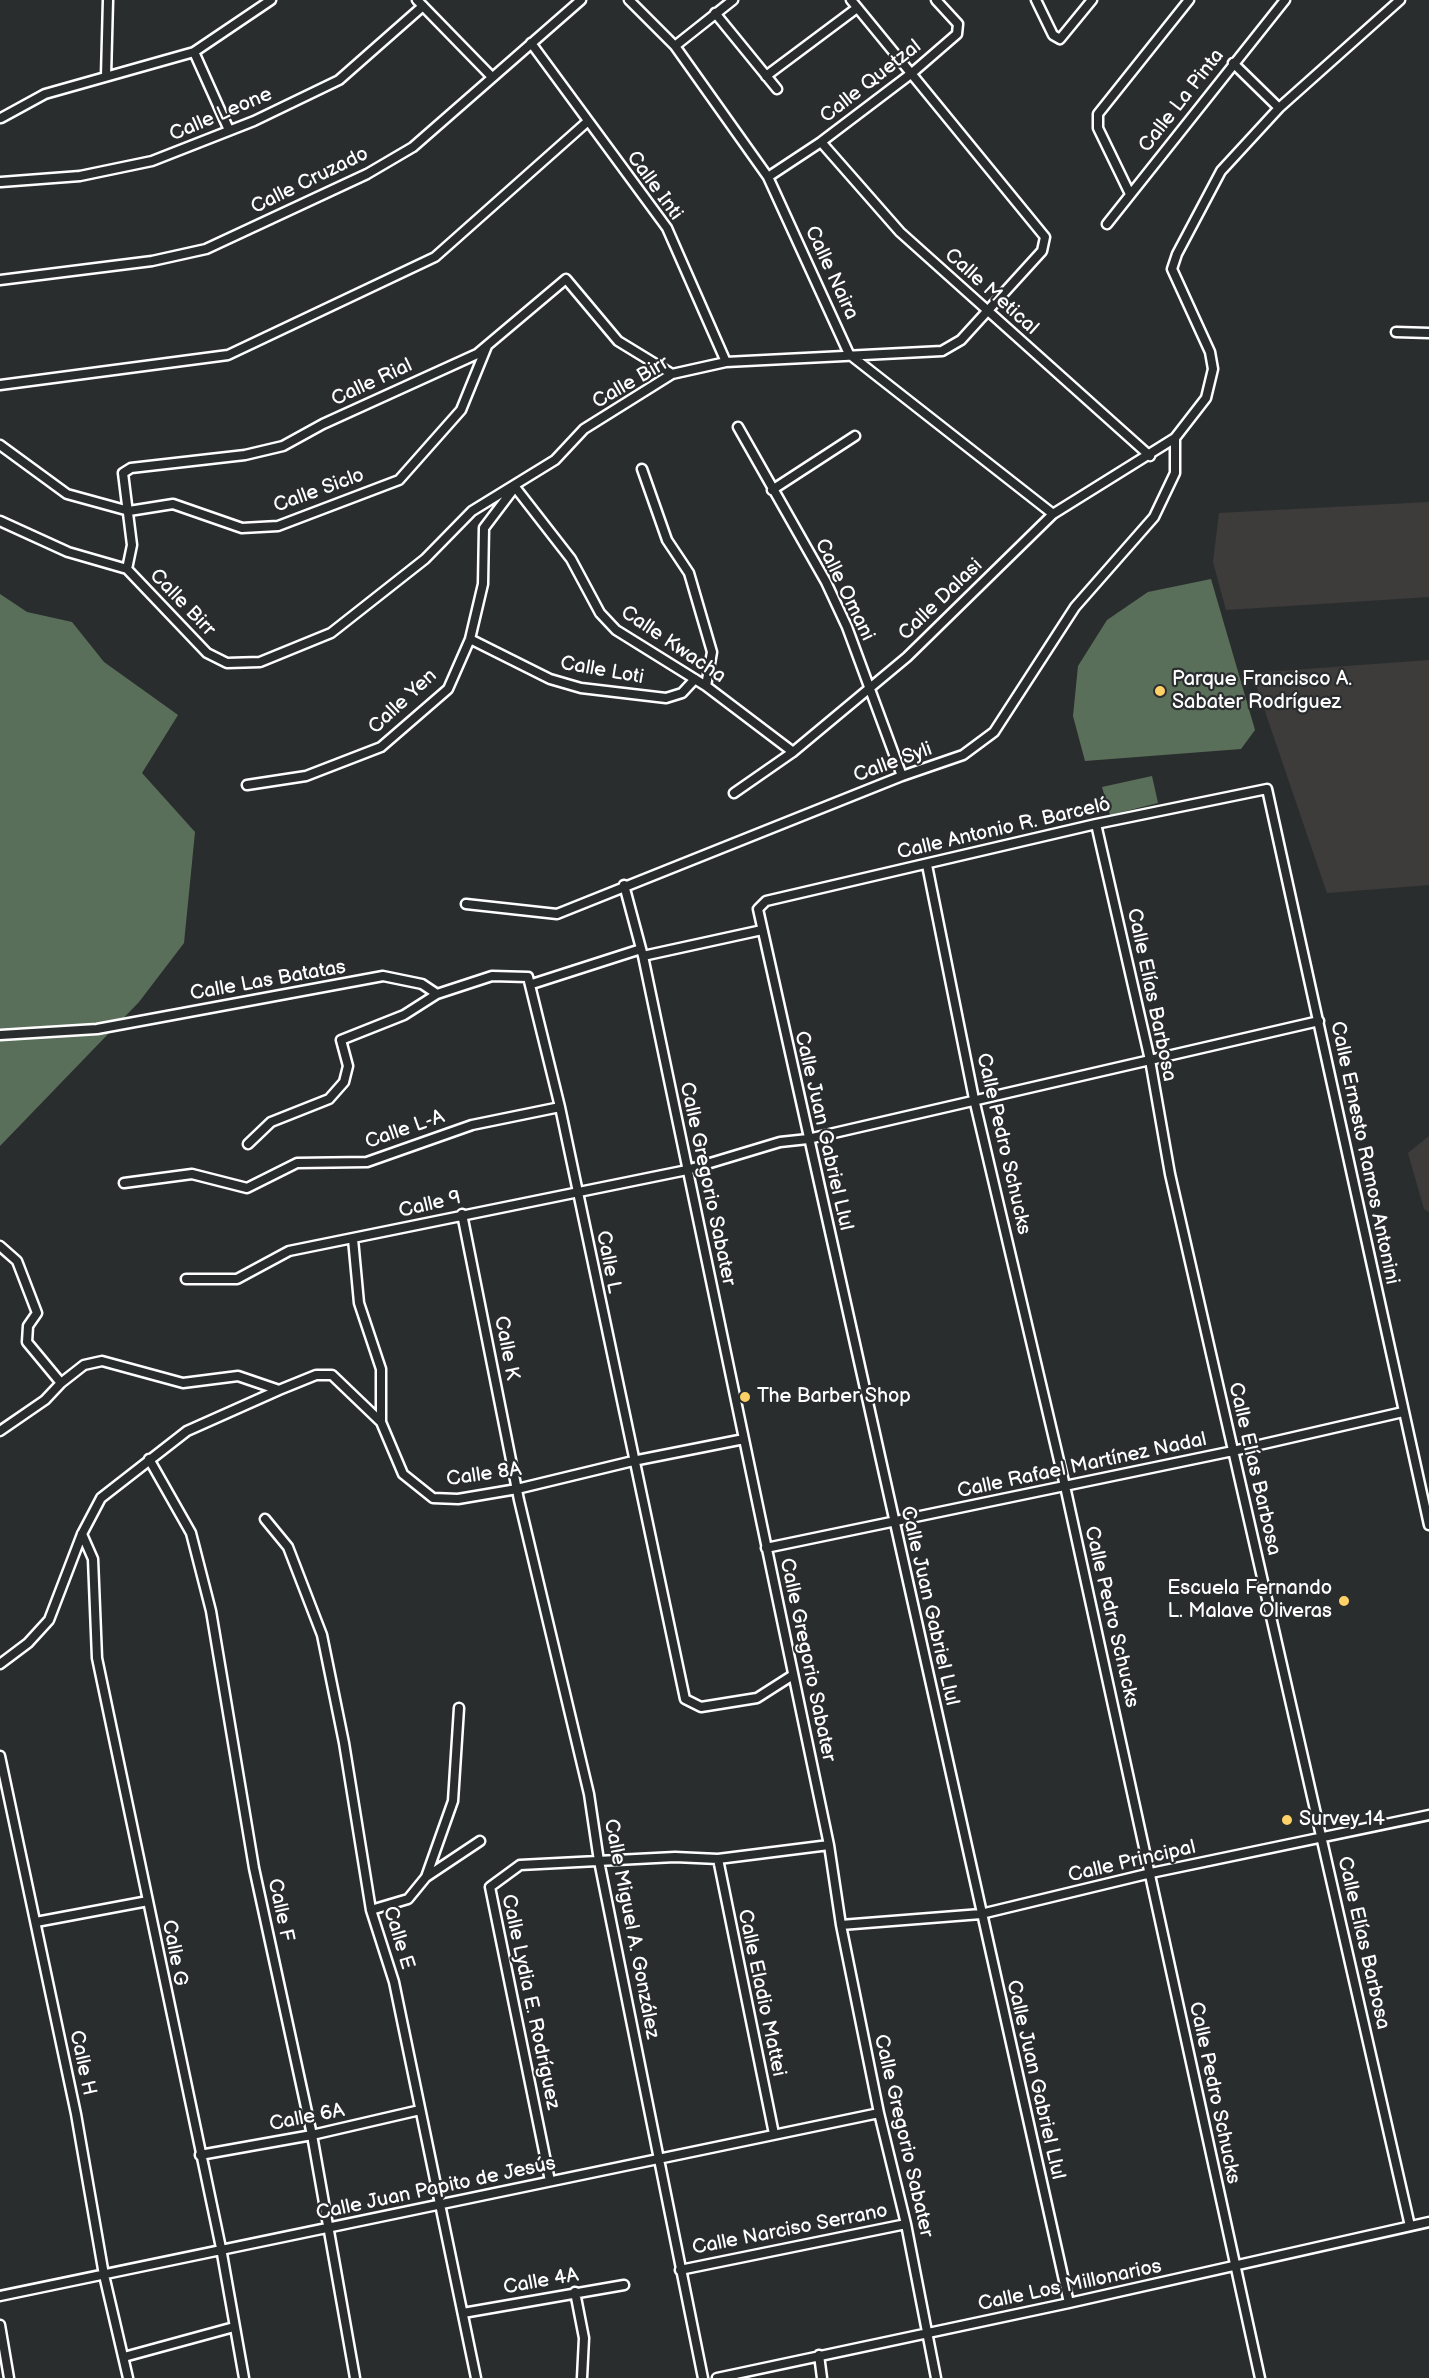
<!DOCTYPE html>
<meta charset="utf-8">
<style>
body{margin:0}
canvas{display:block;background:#2a2d2e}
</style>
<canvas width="1429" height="2378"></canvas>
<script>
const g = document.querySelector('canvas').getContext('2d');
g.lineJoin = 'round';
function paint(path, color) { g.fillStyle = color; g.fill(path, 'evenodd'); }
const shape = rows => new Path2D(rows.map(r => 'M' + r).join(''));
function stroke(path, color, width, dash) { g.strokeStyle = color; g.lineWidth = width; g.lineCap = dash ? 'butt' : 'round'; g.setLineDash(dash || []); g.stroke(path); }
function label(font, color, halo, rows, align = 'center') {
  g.font = font + ' "Balsamiq Sans",sans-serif'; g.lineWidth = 4.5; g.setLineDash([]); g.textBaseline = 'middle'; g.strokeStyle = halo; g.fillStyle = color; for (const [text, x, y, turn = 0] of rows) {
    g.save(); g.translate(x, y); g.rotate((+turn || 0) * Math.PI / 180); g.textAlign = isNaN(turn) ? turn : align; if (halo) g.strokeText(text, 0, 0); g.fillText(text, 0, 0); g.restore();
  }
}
const built = shape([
 [1429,502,1429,597,1226,610,1213,562,1219,513],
 [1429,660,1429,885,1327,893,1252,673],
 [1429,1136,1429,1212,1424,1209,1408,1153]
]);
const green = shape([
 [1211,579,1255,730,1241,749,1085,761,1073,716,1078,666,1107,620,1148,592],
 [0,594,27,612,72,622,104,662,178,715,142,773,195,832,184,943,139,1002,0,1146],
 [1152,776,1158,803,1110,815,1102,787]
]);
const street = shape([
 [417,0,492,77],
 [629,0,675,46,768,177,849,354,1053,514],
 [1036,0,1053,35,1060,39,1092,0],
 [715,13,777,89],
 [531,43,667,228,726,362],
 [675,46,733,0],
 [194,52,229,130],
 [1233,63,1279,108,1400,0],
 [106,76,108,0],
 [766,76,857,8],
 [1,118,45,94,194,52,271,0],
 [821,142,900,232,1150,456],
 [768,177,821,142,912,73,957,34,958,24,936,0],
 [1,182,80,176,152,161,254,121,339,80,423,6],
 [1130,194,1098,128,1098,114,1189,0],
 [1107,224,1285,0],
 [0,280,152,261,206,249,367,174,413,147,581,0],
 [1396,332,1429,333],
 [0,385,228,355,435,257,587,122],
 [738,427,826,582,847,627,902,776],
 [0,445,67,494,129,511,173,504,242,528,278,526,399,480,461,410,487,346],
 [642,469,667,540,689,573,712,652,706,686],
 [772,490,855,436],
 [0,521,68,552,127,569,207,653,227,663,260,662,331,633,425,559,472,511,555,460,584,429,672,374,726,362,942,351,961,340,1042,251,1045,237,851,0],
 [127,569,132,545,123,473,131,468,245,455,283,446,323,424,477,354,566,279,618,341,672,374],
 [470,639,550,679,581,688,666,698,682,693,695,679],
 [247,785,306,776,381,747,448,689,470,639,483,584,484,528,515,487,571,559,600,613,616,630,706,686,793,752],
 [734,793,793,752,907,657,1053,514,1175,438,1206,398,1213,369,1210,352,1172,269,1177,254,1221,171,1279,108],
 [1096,824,1150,1060,1170,1174,1410,2226],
 [927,865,974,1099,1065,1486,1260,2378],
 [624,885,643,956,744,1439,829,1845,841,1925,879,2113,906,2224,936,2378],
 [466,904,557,914,902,776,963,755,994,732,1075,607,1154,517,1175,473,1175,438],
 [643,956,762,930],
 [532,984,641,949],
 [0,1035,97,1029,383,976,422,984,437,994,492,976,528,977,560,1107,685,1699,701,1707,757,1698,793,1675],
 [248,1144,271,1122,329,1099,344,1082,348,1066,341,1040,404,1015,437,994],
 [124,1183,192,1174,247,1188,297,1163,367,1162,472,1125,560,1107],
 [462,1214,519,1500,589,1794,599,1861,703,2378],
 [353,1239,359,1303,381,1369,381,1422,403,1474,433,1498,458,1499,517,1489,633,1461,744,1439],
 [0,1246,17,1261,37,1313,28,1326,27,1342,61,1383],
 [186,1279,237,1279,289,1251,687,1170,780,1142,808,1139,1319,1021],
 [0,1431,45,1400,61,1383,84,1365,102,1361,183,1383,238,1376,279,1390,316,1375,332,1375,381,1422],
 [149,1459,191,1533,211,1611,254,1868,312,2135,355,2378],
 [265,1519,288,1547,322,1635,344,1743,371,1910,394,1982,476,2378],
 [82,1534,93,1559,97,1658,221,2248,244,2378],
 [766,1548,1233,1451,1403,1412],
 [0,1664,28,1643,49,1620,82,1534,101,1498,187,1431,279,1390],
 [0,1756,76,2114,104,2275,128,2378],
 [718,1859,774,2134],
 [426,1877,453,1801,459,1708],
 [371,1910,408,1899,426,1877,480,1841],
 [36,1922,148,1901],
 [841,1925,981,1914,1151,1873,1429,1815],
 [200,2155,312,2135,420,2110],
 [550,2181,490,1887,520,1865,675,1857,718,1859,829,1845],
 [680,2270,906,2224],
 [575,2292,584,2338,582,2378],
 [0,2296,879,2113],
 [1069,2303,758,909,766,901,1096,824,1267,789,1429,1525],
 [463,2313,624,2285],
 [0,2325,9,2378],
 [819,2355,822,2378],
 [124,2357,234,2327],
 [717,2378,1069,2303,1429,2222]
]);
const markers = [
 [1160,691,6,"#ffd166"],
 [745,1397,6,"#ffd166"],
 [1344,1601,6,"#ffd166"],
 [1287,1820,6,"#ffd166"]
];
const streetNames = [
 ["Calle Quetzal",871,82,-38],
 ["Calle La Pinta",1182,101,-52],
 ["Calle Leone",221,115,-23],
 ["Calle Cruzado",310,181,-26],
 ["Calle Inti",654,186,54],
 ["Calle Naira",831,273,65],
 ["Calle Metical",991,292,42],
 ["Calle Rial",372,383,-25],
 ["Calle Birr",631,383,-30],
 ["Calle Siclo",319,491,-20],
 ["Calle Omani",844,590,64],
 ["Calle Dalasi",941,600,-44],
 ["Calle Birr",182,603,46],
 ["Calle Kwacha",673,645,34],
 ["Calle Loti",602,671,10],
 ["Calle Yen",403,702,-43],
 ["Calle Syli",893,763,-20],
 ["Calle Antonio R. Barceló",1004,829,-13],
 ["Calle Las Batatas",268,981,-10],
 ["Calle Elías Barbosa",1151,995,78],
 ["Calle L-A",405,1130,-19],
 ["Calle Juan Gabriel Llul",823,1131,77],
 ["Calle Pedro Schucks",1003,1144,77],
 ["Calle Ernesto Ramos Antonini",1364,1153,78],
 ["Calle Gregorio Sabater",707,1184,78],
 ["Calle 9",430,1205,-13],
 ["Calle L",608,1262,79],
 ["Calle K",506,1348,79],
 ["Calle Rafael Martínez Nadal",1082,1466,-12],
 ["Calle Elías Barbosa",1254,1469,77],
 ["Calle 8A",484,1475,-8],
 ["Calle Juan Gabriel Llul",929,1606,77],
 ["Calle Pedro Schucks",1111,1617,77],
 ["Calle Gregorio Sabater",807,1660,78],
 ["Calle Principal",1132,1862,-13],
 ["Calle F",280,1910,78],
 ["Calle Miguel A. González",631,1929,79],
 ["Calle E",398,1938,73],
 ["Calle Elías Barbosa",1363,1943,77],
 ["Calle G",174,1953,79],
 ["Calle Eladio Mattei",761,1993,78],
 ["Calle Lydia E. Rodríguez",530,2002,78],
 ["Calle H",82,2063,78],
 ["Calle Juan Gabriel Llul",1035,2080,77],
 ["Calle Pedro Schucks",1214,2093,78],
 ["Calle 6A",307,2118,-11],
 ["Calle Gregorio Sabater",903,2136,77],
 ["Calle Juan Papito de Jesús",436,2189,-12],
 ["Calle Narciso Serrano",790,2230,-11],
 ["Calle 4A",541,2282,-10],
 ["Calle Los Millonarios",1070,2286,-12]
];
const poiNames = [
 ["Parque Francisco A.",1172,680],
 ["Sabater Rodríguez",1172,703],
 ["The Barber Shop",757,1397],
 ["Escuela Fernando",1332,1589,"right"],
 ["L. Malave Oliveras",1332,1612,"right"],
 ["Survey 14",1299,1820]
];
paint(built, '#3e3b3b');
paint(green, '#5a6f5a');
stroke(street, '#fff', 13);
stroke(street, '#2a2d2e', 8);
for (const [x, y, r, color] of markers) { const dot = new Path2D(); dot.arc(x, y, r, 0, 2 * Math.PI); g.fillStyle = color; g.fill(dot); stroke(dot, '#2a2d2e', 2); }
label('20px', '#fff', '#2a2d2e', streetNames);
label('20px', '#fff', '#2a2d2e', poiNames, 'left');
</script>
